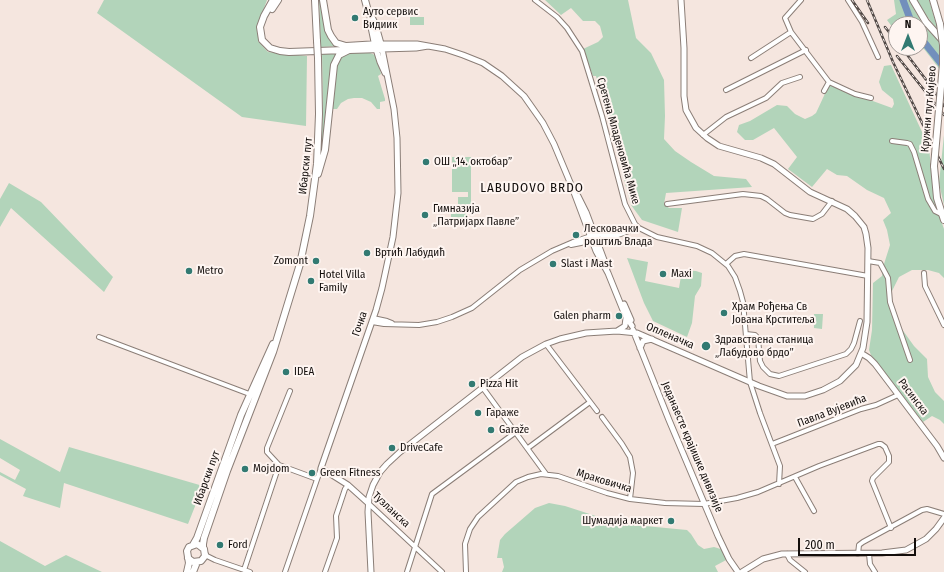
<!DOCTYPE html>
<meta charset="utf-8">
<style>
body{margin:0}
#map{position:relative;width:944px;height:572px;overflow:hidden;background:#f5e6df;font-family:"Fira Sans Condensed",sans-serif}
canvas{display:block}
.north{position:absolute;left:888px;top:16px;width:40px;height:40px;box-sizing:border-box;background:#fef5f1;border:1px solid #a09995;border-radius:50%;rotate:0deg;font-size:11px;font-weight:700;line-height:16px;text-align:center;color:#130e0c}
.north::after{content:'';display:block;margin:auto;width:14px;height:18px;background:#327a72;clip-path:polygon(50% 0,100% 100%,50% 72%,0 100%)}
.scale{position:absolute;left:798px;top:538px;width:118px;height:18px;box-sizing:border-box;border:2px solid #130e0c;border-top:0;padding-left:5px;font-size:12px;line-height:14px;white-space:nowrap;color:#130e0c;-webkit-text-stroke:3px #fef5f1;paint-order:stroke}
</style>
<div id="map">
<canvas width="944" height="572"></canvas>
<div class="north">N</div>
<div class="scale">200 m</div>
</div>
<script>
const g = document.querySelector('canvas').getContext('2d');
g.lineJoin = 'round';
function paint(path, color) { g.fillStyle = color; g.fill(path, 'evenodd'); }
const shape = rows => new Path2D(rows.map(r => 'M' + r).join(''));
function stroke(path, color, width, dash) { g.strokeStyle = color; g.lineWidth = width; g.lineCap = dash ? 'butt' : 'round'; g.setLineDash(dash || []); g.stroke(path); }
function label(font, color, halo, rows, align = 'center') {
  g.font = font + ' "Fira Sans Condensed",sans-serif'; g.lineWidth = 4; g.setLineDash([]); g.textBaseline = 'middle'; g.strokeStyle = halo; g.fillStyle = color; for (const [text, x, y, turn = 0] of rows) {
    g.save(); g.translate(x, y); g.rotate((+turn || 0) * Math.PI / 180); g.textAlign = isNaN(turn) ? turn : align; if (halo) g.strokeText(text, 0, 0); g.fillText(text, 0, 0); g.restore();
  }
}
const green = shape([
 [104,0,267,0,259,22,258,41,268,52,307,56,306,126,242,117,97,13],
 [319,0,322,0,325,23,340,46,321,47],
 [545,0,628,0,636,38,651,53,664,80,665,116,664,139,675,151,691,162,714,176,746,179,752,187,666,193,664,204,669,208,682,208,678,232,642,220,631,205,596,76,593,76,583,49,598,42,603,37,600,26,595,21,583,21,571,8,561,15],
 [894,0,909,0,923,25,944,46,941,71,924,49,910,51,908,48,920,48,920,24,896,24,896,32,887,20,896,14],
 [917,0,929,0,938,30,921,9],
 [410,17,424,17,424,25,410,25],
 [322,51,342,51,337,56,321,159,323,105],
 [345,52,370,53,375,55,379,66,381,74,378,76,385,99,385,101,380,102,380,109,377,109,371,102,362,98,354,98,348,99,341,103,337,109,331,109,336,63],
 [891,65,929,147,934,200,944,229,944,278,939,273,928,270,912,270,899,277,892,291,891,314,914,346,927,359,928,377,935,392,944,401,944,424,940,420,932,416,923,422,871,355,869,350,872,330,873,283,882,276,884,264,890,245,887,230,883,220,891,213,884,198,867,190,847,176,837,175,827,169,812,187,788,169,797,157,774,128,753,140,745,140,737,132,739,125,750,121,777,105,787,106,795,114,805,119,812,116,816,113,829,85,892,108,894,104,893,99,882,90,879,82,884,66],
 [944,135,944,205,939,183],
 [452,157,471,157,471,208,458,208,458,197,468,197,468,192,452,192],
 [9,183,41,202,113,277,104,292,11,208,0,227,0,199],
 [467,209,467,219,451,219,451,210],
 [627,258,648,262,645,281,679,288,682,270,696,271,702,273,701,286,695,296,692,323,687,337,653,321,644,303],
 [814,314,823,314,822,329,814,328],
 [0,439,60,472,69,447,203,486,188,524,64,483,60,508,23,496,26,489,0,475,0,472,15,480,20,470,0,458],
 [549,503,565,506,602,518,624,524,687,530,691,534,698,545,704,549,714,547,724,550,728,559,715,566,718,572,502,572,504,567,502,558,497,558,500,540,505,534,535,508],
 [0,541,45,566,66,555,102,572,0,572]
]);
const river = shape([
 [903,0,912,24],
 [920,37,944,67]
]);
const minor = shape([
 [535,0,557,17,567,28,582,51,602,116,625,204,635,224,639,228,657,237,697,246,712,253,728,266,735,277,740,291,743,302,750,382,760,413,780,466,779,484],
 [801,0,785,18,791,32,829,82,855,94,871,98],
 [848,0,862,22,878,57],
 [751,58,791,32],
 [726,90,806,50],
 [824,91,829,82],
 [703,135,726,117,766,98,782,83,800,77],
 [892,141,907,143,910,144,914,152,928,199,935,211,941,214],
 [667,204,743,194,761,196,767,199,785,213,790,215,813,219,822,214,832,201],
 [571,245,615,236,629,231,637,226],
 [868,261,880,263,888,278,890,302,910,360],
 [726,264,735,256,744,254,868,276],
 [924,273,925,286,944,325],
 [373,318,387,321,392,323],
 [372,322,384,324,419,325,437,322,452,317,472,308,520,270,552,251,573,242,591,236,614,233,621,233],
 [746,334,755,335,758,338,760,361,763,367,770,374,779,376,846,354,851,349,854,343,860,321],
 [99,337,252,395],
 [546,344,597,411],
 [483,388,546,474],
 [290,391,267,448,267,452,279,465,317,479],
 [602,417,622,444,630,457,633,473,630,499],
 [772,444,861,409,876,405,898,395],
 [528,448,590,402],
 [795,477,814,511],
 [368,503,442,572],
 [205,553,207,556,215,560,250,572],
 [787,554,790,560,805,572],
 [858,554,859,545,863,542,922,510,927,509,944,514],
 [869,554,870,564,875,572],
 [244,570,279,465],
 [285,572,321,468],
 [325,572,337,538,336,516,345,489,348,485],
 [407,572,432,494,516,432],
 [466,572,465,544,470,529,478,517,516,482,528,477,541,474,558,476,607,493,630,499,665,503,704,504,737,498,758,492,819,466,878,444,881,444,885,447,889,456,889,462,873,478,872,481,891,528]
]);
const tertiary = shape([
 [381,44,417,44,445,49,463,55,483,63,502,76,524,96,543,123,554,144,572,187,596,251,608,273,625,315,632,326],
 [376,49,380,62,385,73],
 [578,196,586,212,607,268],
 [624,304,631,320],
 [633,330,669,420,718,536,729,559,738,572],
 [617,331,625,326,626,318],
 [640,348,643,341,652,339],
 [861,353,869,358,875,364,937,446,944,458],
 [368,503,348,485,321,468,376,310,382,288,393,237,398,193,397,138,394,109,382,49,416,48,428,46],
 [371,572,368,512,369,497,373,485,380,472,387,464,400,452,499,375,522,357,546,344,560,339,586,333,617,331,637,333,759,386,787,396,805,396,823,390,840,381,856,365,863,348,867,322,868,248,866,234,864,227,855,216,847,209,810,192,774,164,761,158,719,146,707,138,696,128,686,110,684,96,684,48,681,0],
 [742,572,763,559,782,554,882,553,906,550,926,539,936,529,944,518]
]);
const secondary = shape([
 [365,0,368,11],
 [913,0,926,22,944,42],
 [933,0,940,24],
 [370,20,376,49],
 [346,46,379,44],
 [349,50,382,49,375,24,367,8],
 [934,166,937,198,944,220]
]);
const primary = shape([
 [273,0,264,16,260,27,262,40,270,48,280,51,289,52,345,50],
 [315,0,317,41],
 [323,0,328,30,331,36,336,43,346,46],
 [272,9,278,0],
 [318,174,325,150,334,65,339,55,349,50],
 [193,545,197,538,241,415,273,344],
 [203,548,203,544,204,538,227,471,273,352,300,264,310,216,317,164,319,114,318,58],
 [187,572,189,563,187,551,189,547,197,544,200,546,204,549,205,556,201,561,193,562,188,558],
 [193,572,197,562]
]);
const rail = shape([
 [852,0,868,23],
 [867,0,893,62,944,169],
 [885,27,896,41],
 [902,48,930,85,944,106],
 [897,56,944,115]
]);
const secondaryBridge = shape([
 [934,166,943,64,943,45,940,24]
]);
const primaryBridge = shape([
 [317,41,318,58]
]);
const markers = [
 [355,18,4,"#327a72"],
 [426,162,4,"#327a72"],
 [425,215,4,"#327a72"],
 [576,235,4,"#327a72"],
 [367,253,4,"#327a72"],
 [316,261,4,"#327a72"],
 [553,264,4,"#327a72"],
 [189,271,4,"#327a72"],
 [663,274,4,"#327a72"],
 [311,281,4,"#327a72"],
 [724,313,4,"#327a72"],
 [619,316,4,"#327a72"],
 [706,346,5,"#327a72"],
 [286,372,4,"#327a72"],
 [472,384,4,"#327a72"],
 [478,413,4,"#327a72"],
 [491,430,4,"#327a72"],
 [392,448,4,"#327a72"],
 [245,469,4,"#327a72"],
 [312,473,4,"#327a72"],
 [671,521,4,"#327a72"],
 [220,545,4,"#327a72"]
];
const poiNames = [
 ["Ауто сервис",363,12],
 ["Видиик",363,25],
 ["ОШ „14. октобар”",434,162],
 ["Гимназија",433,209],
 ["„Патријарх Павле”",433,222],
 ["Лесковачки",584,229],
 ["роштиљ Влада",584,242],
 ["Вртић Лабудић",375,253],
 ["Zomont",308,261,"right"],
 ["Slast i Mast",561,264],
 ["Metro",197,271],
 ["Maxi",671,274],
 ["Hotel Villa",319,275],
 ["Family",319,288],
 ["Храм Рођења Св",732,307],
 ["Јована Крститеља",732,320],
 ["Galen pharm",611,316,"right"],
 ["Здравствена станица",715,340],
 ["„Лабудово брдо”",715,353],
 ["IDEA",294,372],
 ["Pizza Hit",480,384],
 ["Гараже",486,413],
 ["Garaže",499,430],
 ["DriveCafe",400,448],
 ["Mojdom",253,469],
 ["Green Fitness",320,473],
 ["Шумадија маркет",663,521,"right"],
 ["Ford",228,545]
];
const streetNames = [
 ["Кружни пут Кијево",929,109,-85],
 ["Сретена Младеновића Мике",618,141,74],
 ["Ибарски пут",306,166,-84],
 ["Гочка",360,324,-71],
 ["Опленачка",670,336,23],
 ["Расинска",913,397,53],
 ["Павла Вујевића",832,411,-21],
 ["Једанаесте крајишке дивизије",692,447,67],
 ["Ибарски пут",207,478,-70],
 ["Мраковичка",604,481,17],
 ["Тузланска",391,510,43]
];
const quarterNames = [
 ["LABUDOVO BRDO",532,188]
];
paint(green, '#b2d4ba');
stroke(river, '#728fbc', 7);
stroke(minor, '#8b7e77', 6);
stroke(tertiary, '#8b7e77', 7);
stroke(secondary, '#8b7e77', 8);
stroke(primary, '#8b7e77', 8);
stroke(minor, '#fff', 4);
stroke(tertiary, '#fff', 5);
stroke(secondary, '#fff', 6);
stroke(primary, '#fff', 6);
stroke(rail, '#504845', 2.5);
stroke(rail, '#fef5f1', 1, [3]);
stroke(secondaryBridge, '#8b7e77', 8, []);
stroke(primaryBridge, '#8b7e77', 8, []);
stroke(secondaryBridge, '#fff', 6);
stroke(primaryBridge, '#fff', 6);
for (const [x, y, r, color] of markers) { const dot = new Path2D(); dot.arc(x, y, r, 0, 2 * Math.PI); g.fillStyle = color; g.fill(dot); stroke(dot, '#fef5f1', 1.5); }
label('11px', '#130e0c', '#fef5f1', poiNames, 'left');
label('11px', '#130e0c', '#fef5f1', streetNames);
g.letterSpacing = '1px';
label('13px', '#130e0c', '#fef5f1', quarterNames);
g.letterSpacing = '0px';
</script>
